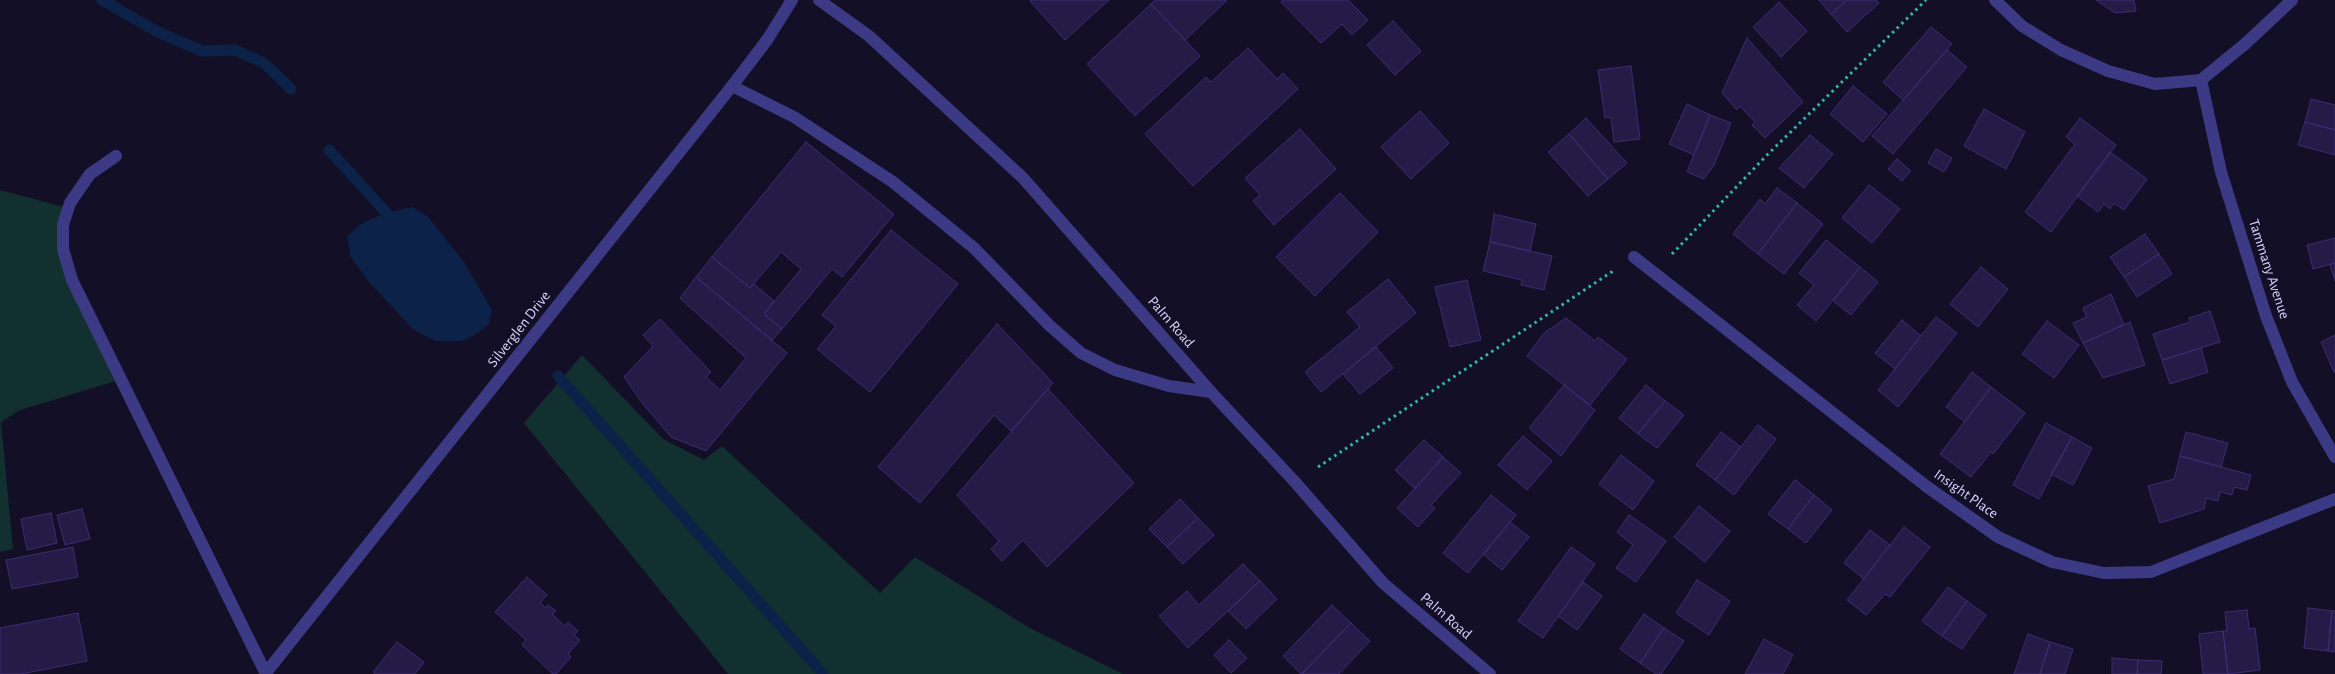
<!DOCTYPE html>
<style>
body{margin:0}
canvas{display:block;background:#130f26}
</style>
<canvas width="2335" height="674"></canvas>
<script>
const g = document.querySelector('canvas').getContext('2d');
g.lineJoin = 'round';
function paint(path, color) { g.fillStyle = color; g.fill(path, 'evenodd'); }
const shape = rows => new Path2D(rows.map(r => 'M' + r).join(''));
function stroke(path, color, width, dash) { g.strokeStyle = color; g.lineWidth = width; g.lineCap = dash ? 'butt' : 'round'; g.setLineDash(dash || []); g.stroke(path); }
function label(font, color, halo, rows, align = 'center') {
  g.font = font + ' "Alegreya Sans",sans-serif'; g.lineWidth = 5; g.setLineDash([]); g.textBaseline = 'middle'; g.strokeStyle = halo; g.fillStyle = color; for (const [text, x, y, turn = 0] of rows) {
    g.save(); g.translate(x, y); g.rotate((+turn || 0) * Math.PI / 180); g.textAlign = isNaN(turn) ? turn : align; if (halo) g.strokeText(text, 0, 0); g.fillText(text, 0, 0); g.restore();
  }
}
const green = shape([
 [0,190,64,207,59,230,116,381,20,410,1,422,13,549,0,552],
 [582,355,663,439,704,460,722,446,880,593,915,557,1028,627,1123,674,728,674,524,423]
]);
const water = shape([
 [412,207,428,217,464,262,492,310,489,324,478,333,462,341,436,341,414,330,369,282,351,257,347,236,364,222,387,213]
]);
const stream = shape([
 [102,0,156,31,202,51,235,50,264,63,291,89],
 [329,150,396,223],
 [558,376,823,674]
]);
const building = shape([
 [1031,0,1109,0,1065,40,1030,1,1031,0],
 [1155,0,1227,0,1185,40,1151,4,1155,0],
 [1283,0,1348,0,1368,20,1352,35,1342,24,1321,43,1281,2,1283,0],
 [1819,0,1847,0,1831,14,1819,0],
 [1847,0,1876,0,1879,3,1847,32,1831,14,1847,0],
 [2096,0,2134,0,2136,11,2115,13,2096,0],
 [1779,2,1807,31,1781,57,1753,27,1779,2],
 [1151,4,1200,56,1135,116,1087,64,1151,4],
 [1393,21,1421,51,1395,75,1367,45,1393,21],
 [1931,27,1952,44,1903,100,1883,82,1931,27],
 [1747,38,1803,102,1765,138,1752,125,1755,122,1740,106,1737,110,1722,93,1747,38],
 [1248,48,1277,79,1283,73,1298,89,1193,186,1145,134,1206,77,1211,82,1248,48],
 [1947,50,1967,67,1893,154,1872,136,1947,50],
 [1631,66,1640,139,1614,142,1611,117,1605,118,1598,70,1631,66],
 [1853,86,1887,114,1863,142,1830,114,1853,86],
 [2311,99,2335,105,2335,130,2305,122,2311,99],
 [1687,104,1710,115,1694,155,1669,144,1687,104],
 [1984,109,2025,132,2006,169,1964,146,1984,109],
 [1420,111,1449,143,1411,179,1381,147,1420,111],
 [1710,115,1731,123,1714,165,1704,179,1687,172,1710,115],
 [1586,118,1627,163,1608,179,1569,134,1586,118],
 [2080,118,2116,145,2051,232,2025,212,2075,144,2066,137,2080,118],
 [2305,122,2335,130,2335,155,2298,145,2305,122],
 [1300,129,1336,169,1274,225,1253,201,1260,195,1245,178,1300,129],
 [1569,134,1608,179,1588,196,1548,152,1569,134],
 [1810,135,1833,154,1804,188,1779,168,1810,135],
 [806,142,894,214,842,277,832,269,782,329,764,314,801,269,781,252,750,288,712,257,806,142],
 [1936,149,1952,158,1944,172,1928,163,1936,149],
 [2110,152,2147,179,2124,210,2114,203,2110,209,2104,204,2098,212,2077,196,2110,152],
 [1897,159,1911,171,1902,181,1888,169,1897,159],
 [1869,185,1900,209,1872,243,1842,218,1869,185],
 [1777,188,1797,203,1758,254,1733,234,1760,199,1765,204,1777,188],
 [1340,193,1378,232,1315,296,1276,257,1340,193],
 [1797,203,1823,224,1784,274,1758,254,1797,203],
 [1494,214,1536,224,1530,251,1490,242,1494,214],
 [891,230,958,284,870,392,817,349,836,326,822,315,891,230],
 [2145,234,2159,254,2124,277,2110,257,2145,234],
 [2335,238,2335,263,2313,269,2307,245,2335,238],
 [1826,240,1860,267,1816,321,1797,305,1814,285,1799,273,1826,240],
 [1490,242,1552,256,1544,290,1521,285,1522,280,1483,271,1490,242],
 [2159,254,2172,274,2137,297,2124,277,2159,254],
 [712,257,750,288,754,284,774,301,764,314,782,329,772,340,696,277,712,257],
 [2335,263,2335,281,2330,264,2335,263],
 [1860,267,1878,282,1851,315,1833,301,1860,267],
 [1981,267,2008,289,1978,327,1950,304,1981,267],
 [696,277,787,353,706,451,671,437,643,404,624,377,653,346,643,335,660,319,711,372,706,377,720,390,746,358,680,298,696,277],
 [1388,279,1416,313,1321,392,1305,372,1360,327,1347,312,1388,279],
 [1467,280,1481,340,1450,347,1435,287,1467,280],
 [2111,294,2124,325,2083,343,2073,323,2087,317,2083,308,2111,294],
 [2210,311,2220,342,2162,360,2153,334,2190,322,2189,318,2210,311],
 [1936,317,1957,333,1898,407,1878,390,1936,317],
 [1566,318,1595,341,1598,337,1627,359,1590,405,1527,356,1544,333,1566,318],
 [1902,320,1921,336,1895,369,1875,353,1902,320],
 [2047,321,2079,345,2054,378,2022,354,2047,321],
 [2130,322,2145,365,2103,378,2083,343,2130,322],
 [997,324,1053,383,1011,431,994,415,920,503,878,467,997,324],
 [2335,335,2335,372,2334,372,2321,342,2335,335],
 [1376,347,1393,368,1360,394,1343,374,1376,347],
 [2201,348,2208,372,2170,384,2162,360,2201,348],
 [1972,372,1991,387,1965,422,1946,407,1972,372],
 [1564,385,1595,410,1561,456,1529,428,1564,385],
 [1646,385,1665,401,1638,434,1619,418,1646,385],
 [1991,387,2025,413,1993,454,1991,452,1971,477,1940,454,1991,387],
 [1048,389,1134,483,1047,567,1023,540,1002,561,991,549,999,541,957,495,1048,389],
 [1665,401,1684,415,1657,448,1638,434,1665,401],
 [2046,423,2072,437,2039,499,2013,485,2046,423],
 [1758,425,1776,439,1734,495,1715,480,1758,425],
 [1721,432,1741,447,1715,480,1696,465,1721,432],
 [2186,432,2228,443,2221,467,2180,456,2186,432],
 [1523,436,1552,461,1527,490,1498,465,1523,436],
 [2072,437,2092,448,2073,485,2051,474,2072,437],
 [1424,440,1443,457,1415,489,1395,470,1424,440],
 [1621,455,1654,481,1633,510,1599,484,1621,455],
 [2180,456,2251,475,2247,490,2234,487,2232,495,2220,492,2218,501,2206,498,2204,509,2160,523,2148,486,2174,479,2180,456],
 [1443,457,1461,473,1431,505,1435,508,1418,527,1397,508,1443,457],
 [1795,480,1814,495,1788,529,1768,514,1795,480],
 [1491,495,1516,515,1468,573,1443,553,1491,495],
 [1814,495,1832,510,1806,543,1788,529,1814,495],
 [1180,499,1198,518,1167,547,1149,529,1180,499],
 [1699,506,1730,531,1705,562,1674,537,1699,506],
 [82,509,90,539,65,545,57,515,82,509],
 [51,513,57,543,27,550,21,519,51,513],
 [1629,515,1666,541,1636,582,1616,568,1633,545,1617,532,1629,515],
 [1198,518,1214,535,1183,564,1167,547,1198,518],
 [1510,522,1529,537,1502,570,1483,554,1510,522],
 [1904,527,1930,547,1890,597,1885,594,1866,615,1847,600,1904,527],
 [1870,530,1890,545,1864,579,1844,563,1870,530],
 [73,547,78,577,12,589,6,560,73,547],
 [1571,547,1595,564,1543,638,1518,621,1571,547],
 [1243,564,1260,581,1188,648,1159,616,1187,591,1199,605,1243,564],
 [527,577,547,595,540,603,546,608,548,605,556,611,552,614,565,626,568,622,578,631,574,635,580,640,568,654,571,657,556,674,553,674,522,645,526,640,495,612,527,577],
 [1697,580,1730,601,1709,635,1676,613,1697,580],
 [1260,581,1277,599,1246,629,1228,611,1260,581],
 [1583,582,1602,596,1577,630,1558,616,1583,582],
 [1948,587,1967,601,1942,636,1922,621,1948,587],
 [1967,601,1986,615,1962,649,1942,636,1967,601],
 [1332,605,1351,623,1301,674,1283,656,1332,605],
 [2308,608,2332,611,2328,651,2304,648,2308,608],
 [2247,610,2249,629,2255,628,2260,670,2228,674,2223,631,2227,631,2225,612,2247,610],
 [2332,611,2335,611,2335,652,2328,651,2332,611],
 [78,613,87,661,21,674,0,674,0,628,78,613],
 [1644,614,1664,628,1640,663,1620,649,1644,614],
 [1351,623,1370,641,1339,674,1302,674,1351,623],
 [1664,628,1684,641,1661,674,1656,674,1640,663,1664,628],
 [2223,631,2228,674,2203,674,2199,634,2223,631],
 [2028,634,2050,642,2040,674,2014,674,2028,634],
 [1764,639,1793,655,1783,674,1745,674,1764,639],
 [1229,640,1247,658,1231,673,1214,655,1229,640],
 [397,642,424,662,415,674,375,674,373,672,397,642],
 [2050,642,2073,649,2065,674,2040,674,2050,642],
 [2112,658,2138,660,2137,674,2112,674,2112,658],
 [2138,660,2162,661,2161,674,2137,674,2138,660]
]);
const path = shape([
 [1672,254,1767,155,1926,0],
 [1318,467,1613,271]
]);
const service = shape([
 [732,86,794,117,893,182,974,248,1049,325,1081,353,1115,370,1169,386,1211,392],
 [116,156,90,174,70,203,63,225,63,249,72,280,266,674]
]);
const minor = shape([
 [819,0,869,36,1023,178,1211,392,1295,482,1383,583,1490,674],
 [1995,0,2022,26,2061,50,2108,71,2155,84,2201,80,2245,44,2292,0],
 [2201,80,2221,172,2266,316,2292,382,2335,457],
 [1634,257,1926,486,1998,537,2052,562,2104,573,2151,572,2335,499]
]);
const tertiary = shape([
 [265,674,732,86,767,40,792,0]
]);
const streetNames = [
 ["Tammany Avenue",2269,269,72],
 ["Palm Road",1171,322,49],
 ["Silverglen Drive",519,329,-52],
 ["Insight Place",1966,494,35],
 ["Palm Road",1446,616,41]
];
paint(green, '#12302f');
paint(water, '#0c2248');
stroke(stream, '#0c2248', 11);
paint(building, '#241b47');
stroke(building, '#3b2d73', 1);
stroke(path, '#2fb8b0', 3, [2.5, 4]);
stroke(service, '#3d3a85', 12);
stroke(minor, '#3d3a85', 12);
stroke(tertiary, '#3d3a85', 12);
label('15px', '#d9d4ff', '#130f26', streetNames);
</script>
